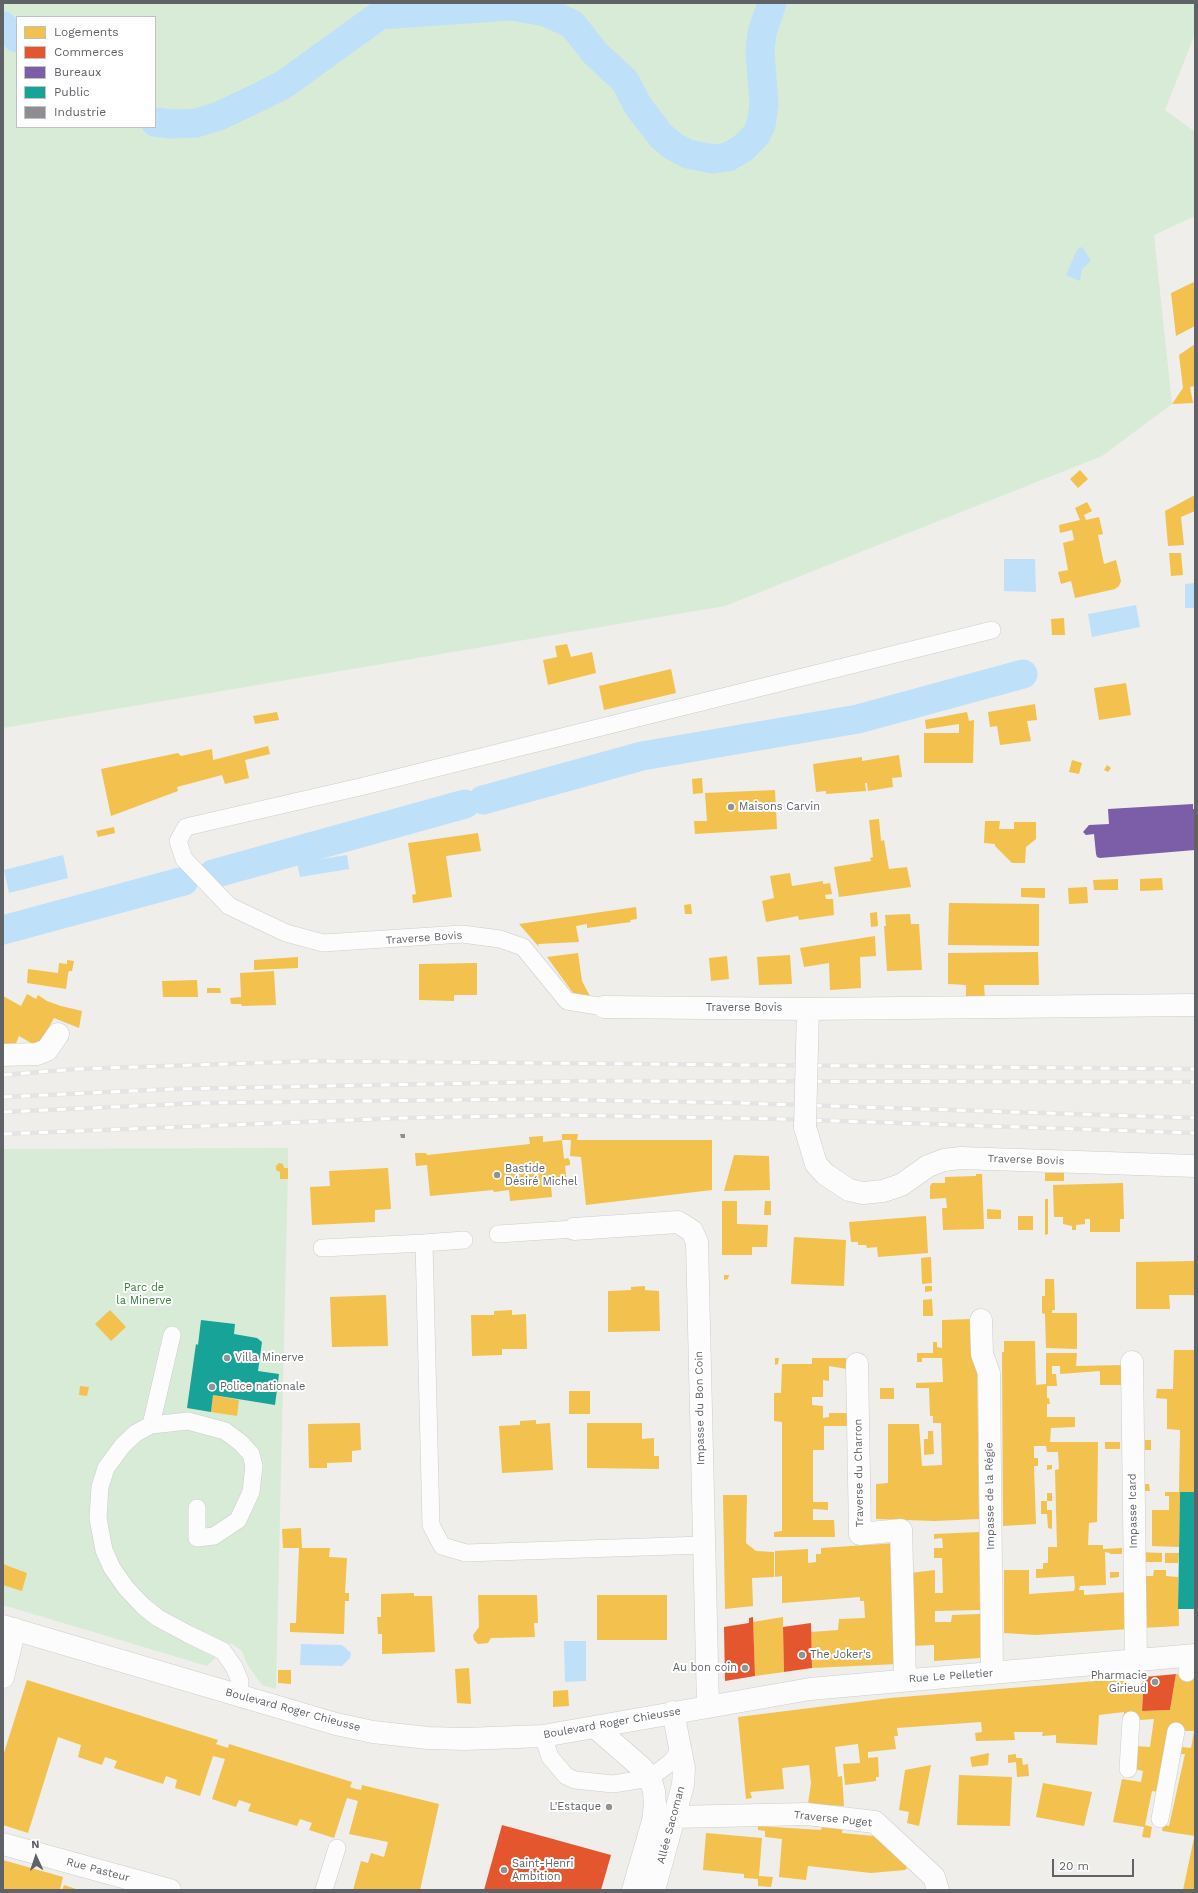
<!DOCTYPE html>
<meta charset="utf-8">
<style>
body{margin:0}
#map{position:relative;width:1198px;height:1893px;overflow:hidden;background:#efeeea;font-family:"Work Sans",sans-serif}
canvas{display:block}
.frame{position:absolute;inset:0;border:4px solid #5f6368;pointer-events:none}
.legend{position:absolute;left:16px;top:16px;width:140px;height:112px;box-sizing:border-box;background:#fff;border:1px solid #bfc1c3;margin:0;padding:5px 7px;list-style:none;font-size:12px;color:#5f6368}
.legend li{display:flex;align-items:center;gap:8px;height:20px}
.legend b{width:20px;border:1px solid #bfc1c3}
.north{position:absolute;left:16px;top:1837px;width:40px;height:40px;-webkit-text-stroke:3px #fff;paint-order:stroke;rotate:357deg;font-size:11px;font-weight:700;line-height:16px;text-align:center;color:#5f6368}
.north::after{content:'';display:block;margin:auto;width:14px;height:18px;background:#5f6368;clip-path:polygon(50% 0,100% 100%,50% 72%,0 100%)}
.scale{position:absolute;left:1052px;top:1859px;width:82px;height:18px;box-sizing:border-box;border:2px solid #5f6368;border-top:0;padding-left:5px;font-size:12px;line-height:14px;white-space:nowrap;color:#5f6368;-webkit-text-stroke:3px #fff;paint-order:stroke}
</style>
<div id="map">
<canvas width="1198" height="1893"></canvas>
<div class="frame"></div>
<ul class="legend">
<li><b style="height:11px;background:#f2c14e"></b>Logements</li>
<li><b style="height:11px;background:#e4572e"></b>Commerces</li>
<li><b style="height:11px;background:#7b5ea7"></b>Bureaux</li>
<li><b style="height:11px;background:#17a398"></b>Public</li>
<li><b style="height:11px;background:#8d8d92"></b>Industrie</li>
</ul>
<div class="north">N</div>
<div class="scale">20 m</div>
</div>
<script>
const g = document.querySelector('canvas').getContext('2d');
g.lineJoin = 'round';
function paint(path, color) { g.fillStyle = color; g.fill(path, 'evenodd'); }
const shape = rows => new Path2D(rows.map(r => 'M' + r).join(''));
function stroke(path, color, width, dash) { g.strokeStyle = color; g.lineWidth = width; g.lineCap = dash ? 'butt' : 'round'; g.setLineDash(dash || []); g.stroke(path); }
function label(font, color, halo, rows, align = 'center') {
  g.font = font + ' "Work Sans",sans-serif'; g.lineWidth = 4; g.setLineDash([]); g.textBaseline = 'middle'; g.strokeStyle = halo; g.fillStyle = color; for (const [text, x, y, turn = 0] of rows) {
    g.save(); g.translate(x, y); g.rotate((+turn || 0) * Math.PI / 180); g.textAlign = isNaN(turn) ? turn : align; if (halo) g.strokeText(text, 0, 0); g.fillText(text, 0, 0); g.restore();
  }
}
const green = shape([
 [3,3,1195,3,1195,34,1165,110,1195,132,1195,216,1154,235,1172,404,1102,456,725,606,3,728],
 [17,17,155,17,155,127,17,127],
 [288,1148,288,1168,276,1689,262,1685,247,1664,242,1651,231,1643,207,1666,3,1605,3,1149]
]);
const water = shape([
 [1080,247,1083,248,1091,261,1082,269,1080,281,1066,275,1077,250],
 [1004,559,1035,559,1036,592,1004,591],
 [1195,583,1195,608,1185,608,1185,584],
 [1136,605,1140,627,1092,637,1088,614],
 [63,855,68,878,9,893,4,870],
 [347,855,349,869,300,877,297,863],
 [564,1641,586,1641,586,1681,565,1682],
 [301,1644,342,1645,351,1653,350,1658,342,1666,300,1665]
]);
const homes = shape([
 [1194,282,1195,326,1176,336,1171,293],
 [1195,344,1195,386,1190,387,1193,403,1172,404,1183,388,1179,355],
 [1080,470,1088,479,1078,488,1070,479],
 [1195,495,1195,511,1181,517,1184,545,1168,546,1165,511],
 [1087,502,1092,511,1084,515,1086,520,1099,517,1103,534,1098,535,1104,564,1116,560,1121,581,1119,586,1115,589,1075,598,1071,581,1061,584,1058,572,1068,570,1063,543,1074,540,1072,530,1060,533,1059,525,1080,520,1075,508],
 [1169,553,1181,553,1183,575,1171,576],
 [1064,618,1065,635,1052,635,1051,619],
 [567,644,571,657,592,652,596,673,548,685,543,660,557,657,555,646],
 [671,669,676,693,604,710,599,686],
 [1126,683,1131,715,1099,720,1094,688],
 [1035,704,1037,720,1027,721,1031,741,1000,745,997,726,990,727,988,712],
 [277,712,279,720,255,724,253,716],
 [967,712,969,721,974,720,973,763,924,763,924,733,959,733,959,724,926,729,925,720],
 [268,746,270,754,245,760,249,778,225,784,222,775,177,787,178,791,111,816,101,769,178,753,181,756,212,749,213,760],
 [899,755,902,777,892,778,893,787,868,791,867,783,865,783,866,791,826,794,826,791,816,792,813,764,862,757,862,761],
 [1072,760,1082,763,1079,774,1069,772],
 [1107,765,1111,768,1108,772,1104,770],
 [702,778,703,793,693,794,692,779],
 [775,790,777,829,695,834,694,821,707,821,705,793],
 [879,819,881,841,884,840,889,869,907,867,911,887,839,897,834,867,871,861,870,858,873,857,869,820],
 [985,821,1000,821,999,829,1014,829,1014,822,1036,822,1036,839,1026,847,1025,863,1012,863,995,846,995,844,984,843],
 [114,827,115,833,98,837,96,831],
 [478,833,481,851,446,856,452,897,413,903,412,895,416,894,408,843],
 [790,873,792,886,823,881,823,884,830,883,832,894,825,895,826,899,833,899,834,915,799,920,798,916,766,922,762,901,774,898,770,876],
 [1162,878,1163,890,1140,891,1140,879],
 [1118,879,1118,890,1094,890,1093,880],
 [1087,887,1088,903,1069,904,1068,888],
 [1021,888,1045,888,1045,898,1021,897],
 [949,903,1039,904,1039,946,948,945],
 [691,904,692,914,685,914,684,905],
 [636,907,637,919,630,920,631,922,587,928,587,924,576,926,579,942,538,944,539,947,519,924],
 [877,912,878,926,871,927,870,913],
 [910,914,911,924,919,924,922,970,887,971,884,926,886,926,885,915],
 [875,936,876,956,860,957,861,988,830,990,829,963,804,967,800,948],
 [1038,952,1039,985,984,985,985,999,966,998,966,985,948,984,948,953],
 [578,953,582,981,591,998,573,993,547,957],
 [790,955,792,984,759,985,757,957],
 [727,956,729,979,711,981,709,958],
 [298,957,298,968,254,970,254,960],
 [67,960,74,961,72,971,69,971,68,974,66,989,27,983,28,969,58,973,59,963,67,964],
 [477,963,477,995,454,995,454,1001,419,1000,419,964],
 [274,971,276,1005,242,1006,241,1004,231,1004,230,998,241,997,240,973],
 [197,980,198,997,163,997,162,981],
 [207,988,220,988,221,993,207,993],
 [27,994,36,999,38,995,47,1001,61,1006,82,1011,79,1028,54,1018,38,1047,19,1036,14,1048,3,1049,3,996,21,1006],
 [562,1134,578,1134,577,1140,712,1140,712,1190,586,1205,581,1157,570,1156,571,1140,562,1140],
 [543,1136,543,1142,562,1140,564,1159,568,1158,570,1161,570,1165,565,1166,567,1184,551,1186,552,1197,510,1201,509,1190,494,1192,493,1190,430,1196,427,1165,416,1166,415,1153,426,1153,427,1155,530,1144,529,1137],
 [734,1155,769,1156,770,1190,724,1191],
 [279,1163,283,1164,284,1168,288,1168,288,1179,280,1179,280,1172,276,1170,276,1166],
 [388,1168,391,1209,375,1210,375,1222,312,1225,310,1187,330,1186,329,1171],
 [1045,1173,1064,1173,1064,1181,1045,1181],
 [976,1174,982,1174,984,1229,943,1230,942,1208,947,1208,946,1198,930,1199,930,1186,932,1183,945,1183,945,1177,976,1176],
 [1123,1183,1124,1219,1120,1219,1120,1232,1090,1232,1090,1219,1085,1219,1085,1224,1076,1225,1076,1230,1072,1230,1072,1226,1063,1224,1063,1217,1054,1217,1053,1185],
 [1045,1199,1048,1199,1048,1234,1045,1235],
 [722,1201,737,1201,737,1224,768,1225,767,1247,752,1247,752,1255,722,1255],
 [765,1201,771,1201,771,1215,764,1215],
 [987,1209,1001,1210,1001,1219,987,1219],
 [926,1216,928,1253,878,1257,877,1247,867,1248,866,1245,858,1245,858,1242,851,1242,849,1222],
 [1018,1216,1033,1216,1033,1230,1018,1230],
 [794,1237,846,1240,844,1286,791,1284],
 [931,1257,932,1283,922,1284,921,1258],
 [1195,1261,1195,1295,1169,1295,1170,1309,1136,1309,1136,1262],
 [724,1275,729,1275,728,1279,724,1280],
 [1045,1279,1054,1279,1055,1310,1052,1310,1052,1313,1077,1313,1077,1349,1046,1348,1045,1314,1042,1313,1042,1296,1045,1296],
 [645,1286,645,1290,659,1291,660,1331,608,1332,608,1291,631,1290,631,1287],
 [925,1286,932,1286,932,1291,925,1292],
 [386,1295,388,1346,332,1347,330,1297],
 [932,1299,933,1316,923,1316,923,1300],
 [110,1310,126,1327,111,1341,95,1324],
 [512,1310,512,1315,526,1314,527,1349,502,1349,502,1355,472,1356,471,1315,494,1315,494,1311],
 [972,1319,977,1351,979,1519,935,1521,876,1519,876,1484,888,1483,888,1424,919,1424,922,1466,942,1465,941,1423,933,1423,933,1416,930,1416,929,1388,916,1388,916,1383,943,1382,942,1358,922,1358,922,1362,917,1362,917,1353,933,1353,933,1342,937,1342,937,1347,942,1348,942,1320],
 [1004,1341,1035,1341,1036,1385,1046,1384,1046,1353,1077,1353,1076,1366,1124,1365,1125,1385,1100,1385,1100,1371,1060,1374,1060,1366,1052,1366,1052,1374,1056,1374,1057,1386,1047,1386,1047,1398,1049,1398,1050,1404,1047,1404,1047,1417,1075,1417,1075,1427,1051,1428,1050,1442,1098,1442,1097,1522,1089,1523,1088,1545,1103,1545,1103,1549,1122,1548,1122,1554,1110,1554,1110,1553,1105,1552,1106,1585,1080,1586,1079,1590,1084,1590,1084,1595,1128,1592,1129,1629,1036,1635,1004,1633,1004,1570,1029,1570,1029,1594,1074,1591,1075,1587,1074,1576,1036,1578,1036,1569,1043,1569,1043,1563,1048,1563,1048,1547,1057,1547,1055,1470,1059,1469,1058,1452,1047,1452,1046,1446,1034,1446,1034,1458,1038,1458,1038,1466,1034,1466,1036,1524,1003,1526,1002,1352,1004,1352],
 [1174,1350,1195,1350,1195,1492,1179,1492,1180,1430,1167,1429,1167,1399,1156,1398,1157,1389,1173,1389],
 [775,1358,779,1358,778,1364,775,1365],
 [812,1358,846,1358,847,1369,829,1366,829,1381,823,1380,823,1397,812,1397,812,1405,823,1406,823,1418,829,1417,829,1413,847,1413,847,1426,824,1426,824,1450,813,1450,813,1502,828,1502,828,1510,813,1509,813,1520,834,1520,835,1537,774,1537,774,1532,782,1531,782,1422,774,1421,774,1393,781,1393,782,1364,812,1364],
 [80,1386,89,1387,87,1396,79,1395],
 [880,1388,894,1388,894,1399,880,1399],
 [569,1391,590,1391,590,1414,569,1414],
 [213,1395,239,1400,237,1416,211,1412],
 [536,1420,536,1424,550,1423,553,1470,502,1473,499,1426,520,1425,520,1421],
 [360,1423,361,1450,352,1451,352,1462,327,1463,327,1468,309,1468,308,1424],
 [587,1423,642,1423,642,1439,654,1438,654,1456,659,1456,659,1469,587,1468],
 [928,1431,933,1431,934,1454,924,1455,924,1439,928,1439],
 [1145,1440,1151,1440,1151,1450,1145,1450],
 [1105,1442,1120,1442,1120,1449,1105,1449],
 [1047,1465,1052,1465,1052,1469,1047,1470],
 [1137,1484,1149,1484,1150,1491,1137,1491],
 [1165,1492,1180,1492,1179,1547,1152,1546,1152,1510,1169,1510,1169,1496,1165,1496],
 [1047,1493,1052,1493,1052,1501,1047,1501],
 [723,1495,747,1495,746,1543,756,1551,774,1552,774,1577,752,1578,753,1606,725,1609],
 [1041,1501,1047,1501,1047,1510,1052,1510,1052,1529,1048,1528,1047,1514,1041,1514],
 [301,1528,302,1548,330,1548,329,1557,347,1558,345,1593,349,1593,349,1601,345,1601,344,1634,290,1632,290,1623,296,1623,299,1548,283,1548,282,1529],
 [979,1532,980,1610,935,1611,935,1622,951,1622,952,1615,980,1614,980,1658,934,1661,934,1645,911,1646,910,1573,935,1570,935,1593,943,1593,942,1558,934,1558,934,1548,943,1548,942,1538,934,1539,934,1534],
 [897,1543,898,1664,812,1668,811,1632,838,1630,839,1619,865,1618,864,1601,860,1601,860,1597,782,1603,782,1576,775,1577,775,1551,808,1549,808,1563,816,1562,816,1554,821,1554,821,1548],
 [1139,1552,1162,1553,1162,1562,1139,1562],
 [1165,1553,1179,1553,1178,1563,1165,1563],
 [3,1564,27,1573,22,1591,3,1585],
 [1154,1570,1166,1570,1166,1576,1178,1577,1179,1626,1141,1628,1145,1576,1153,1576],
 [1110,1572,1119,1572,1119,1577,1110,1578],
 [414,1593,414,1596,432,1596,435,1652,382,1654,382,1634,378,1634,377,1617,381,1617,381,1594],
 [478,1595,537,1595,538,1623,534,1623,535,1637,491,1638,488,1643,478,1644,474,1640,473,1635,479,1627],
 [597,1595,667,1595,667,1640,597,1640],
 [783,1617,784,1672,755,1676,753,1622],
 [469,1668,471,1704,457,1703,455,1669],
 [278,1670,291,1670,291,1684,278,1683],
 [1195,1673,1195,1836,1162,1831,1163,1825,1169,1826,1185,1754,1181,1754,1182,1747,1191,1748,1194,1731,1176,1731,1159,1792,1152,1791,1145,1825,1152,1827,1150,1838,1142,1837,1144,1827,1113,1822,1122,1779,1141,1782,1143,1771,1134,1769,1135,1746,1150,1747,1154,1719,1125,1721,1124,1712,1099,1715,1097,1745,1056,1743,1056,1735,1042,1736,1043,1732,1014,1732,1015,1740,976,1741,975,1733,982,1732,981,1722,897,1728,898,1736,894,1736,896,1749,868,1752,868,1758,878,1757,879,1777,876,1777,876,1781,845,1785,843,1764,860,1763,858,1744,835,1747,838,1777,842,1776,844,1806,808,1804,811,1783,809,1765,782,1768,784,1789,750,1792,752,1798,746,1799,738,1717,890,1698,1144,1677,1142,1711,1170,1710,1176,1674],
 [27,1680,218,1740,216,1744,228,1748,229,1744,352,1782,350,1787,356,1789,361,1790,362,1785,439,1804,420,1890,353,1890,361,1861,368,1863,371,1853,384,1857,388,1842,349,1834,358,1801,347,1798,334,1838,309,1830,312,1823,300,1819,297,1826,248,1811,251,1804,239,1800,236,1807,212,1799,225,1759,213,1756,200,1796,175,1788,177,1780,166,1776,163,1784,114,1768,117,1761,105,1757,102,1765,78,1757,81,1745,58,1737,28,1833,3,1825,3,1756],
 [568,1690,569,1706,553,1707,553,1691],
 [989,1753,988,1765,972,1767,970,1757],
 [1016,1754,1016,1758,1022,1758,1023,1765,1028,1764,1029,1776,1017,1777,1016,1762,1008,1763,1008,1755],
 [931,1765,919,1826,907,1823,909,1812,899,1810,905,1770],
 [959,1775,1012,1777,1010,1826,957,1825],
 [1043,1783,1092,1792,1084,1826,1036,1817],
 [815,1824,843,1827,842,1833,874,1836,904,1861,907,1868,905,1870,871,1873,808,1866,806,1880,779,1877,782,1839,765,1837,765,1831,758,1830,758,1826,821,1830,822,1827,815,1827],
 [706,1833,762,1838,759,1876,773,1877,771,1887,758,1886,758,1879,744,1878,744,1874,703,1870],
 [1195,1838,1195,1890,1183,1890,1194,1838],
 [3,1860,63,1877,60,1890,3,1890],
 [64,1885,79,1890,62,1890]
]);
const shops = shape([
 [753,1617,755,1676,725,1681,724,1627,749,1623,749,1618],
 [811,1623,812,1668,784,1672,783,1627],
 [1176,1674,1170,1710,1142,1711,1144,1677],
 [502,1825,611,1855,601,1890,484,1890]
]);
const offices = shape([
 [1193,804,1193,809,1195,809,1195,850,1100,858,1097,857,1096,854,1094,834,1086,835,1083,832,1089,825,1109,824,1108,809]
]);
const public = shape([
 [201,1320,235,1324,234,1334,257,1338,262,1342,258,1371,279,1374,275,1405,213,1395,211,1412,187,1408,196,1344,198,1345],
 [1180,1492,1195,1492,1195,1609,1178,1609]
]);
const industry = shape([
 [400,1134,405,1134,405,1138,401,1138]
]);
const canal = shape([
 [3,26,17,38],
 [155,122,172,124,196,123,219,116,257,98,283,85,380,15,511,6,546,12,572,24,595,53,625,81,638,106,661,136,673,146,688,154,713,159,728,157,743,148,756,135,761,125,764,104,760,51,762,33,772,3],
 [483,800,642,756,858,719,1023,674],
 [213,874,465,804],
 [3,930,184,881]
]);
const lane = shape([
 [604,1007,567,1001,523,947,500,939,462,934,323,943,286,933,229,906,184,859,178,841,186,827,364,786,992,630],
 [498,1234,574,1229],
 [464,1240,424,1243,431,1525,442,1546,466,1553,703,1545],
 [322,1248,424,1243],
 [151,1425,172,1335],
 [197,1508,197,1538,214,1536,238,1520,251,1492,254,1466,251,1454,241,1443,225,1431,188,1421,151,1425,136,1433,123,1445,106,1468,100,1487,98,1518,104,1550,112,1568,126,1588,143,1606,158,1618,188,1634,223,1651,234,1667,240,1681,238,1696],
 [1187,1673,1190,1656],
 [1135,1678,1136,1660],
 [543,1736,550,1757,566,1776,575,1780,613,1784,650,1778,671,1762,681,1749],
 [1128,1769,1131,1720],
 [1160,1819,1176,1731],
 [324,1890,337,1848]
]);
const street = shape([
 [604,1007,808,1009,1195,1005],
 [807,1047,808,1009],
 [3,1055,37,1054,47,1050,58,1034],
 [805,1127,816,1164,825,1174,849,1190,863,1193,883,1191,901,1185,928,1166,944,1160,961,1158,1195,1166],
 [574,1229,678,1222,692,1231,697,1242,708,1706],
 [981,1320,982,1354,989,1373,992,1673],
 [1132,1362,1136,1660],
 [857,1364,860,1534,901,1530,905,1679],
 [3,1626,336,1724,373,1732,428,1738,465,1739,543,1736,810,1689,1195,1655],
 [3,1677,15,1629],
 [595,1727,642,1768,650,1778,654,1791,655,1805,653,1821,633,1890],
 [674,1817,807,1814,875,1822,934,1877,938,1890],
 [3,1844,170,1890],
 [654,1890,683,1785,684,1768,673,1712]
]);
const rail = shape([
 [3,1075,77,1069,313,1061,1195,1069],
 [3,1097,173,1089,584,1081,1195,1082],
 [3,1112,200,1103,529,1099,739,1103,1195,1118],
 [3,1134,403,1118,562,1115,779,1119,1195,1133]
]);
const streetBridge = shape([
 [805,1127,807,1047]
]);
const markers = [
 [731,807,4,"#919496"],
 [497,1175,4,"#919496"],
 [227,1358,4,"#919496"],
 [212,1387,4,"#919496"],
 [802,1655,4,"#919496"],
 [745,1668,4,"#919496"],
 [1155,1682,4,"#919496"],
 [609,1807,4,"#919496"],
 [504,1870,4,"#919496"]
];
const poiNames = [
 ["Maisons Carvin",739,807],
 ["Bastide",505,1169],
 ["Désiré Michel",505,1182],
 ["Villa Minerve",235,1358],
 ["Police nationale",220,1387],
 ["The Joker's",810,1655],
 ["Au bon coin",737,1668,"right"],
 ["Pharmacie",1147,1676,"right"],
 ["Girieud",1147,1689,"right"],
 ["L'Estaque",601,1807,"right"],
 ["Saint-Henri",512,1864],
 ["Ambition",512,1877]
];
const streetNames = [
 ["Traverse Bovis",424,938,-4],
 ["Traverse Bovis",744,1008],
 ["Traverse Bovis",1026,1160,2],
 ["Impasse du Bon Coin",700,1408,-91],
 ["Traverse du Charron",859,1473,-91],
 ["Impasse de la Régie",990,1496,-91],
 ["Impasse Icard",1133,1511,-91],
 ["Rue Le Pelletier",951,1676,-4],
 ["Boulevard Roger Chieusse",293,1710,15],
 ["Boulevard Roger Chieusse",612,1723,-10],
 ["Traverse Puget",833,1819,6],
 ["Allée Sacoman",671,1825,-75],
 ["Rue Pasteur",98,1870,15]
];
const parkNames = [
 ["Parc de",144,1288],
 ["la Minerve",144,1301]
];
paint(green, '#d8ebd6');
paint(water, '#bfe0f9');
paint(homes, '#f2c14e');
paint(shops, '#e4572e');
paint(offices, '#7b5ea7');
paint(public, '#17a398');
paint(industry, '#8d8d92');
stroke(canal, '#bfe0f9', 29);
stroke(lane, '#cbcccc', 18);
stroke(street, '#cbcccc', 23);
stroke(lane, '#fdfcfc', 17);
stroke(street, '#fdfcfc', 22);
stroke(rail, '#e4e4e4', 4.5);
stroke(rail, '#fff', 3, [9]);
stroke(streetBridge, '#cbcccc', 23, []);
stroke(streetBridge, '#fdfcfc', 22);
for (const [x, y, r, color] of markers) { const dot = new Path2D(); dot.arc(x, y, r, 0, 2 * Math.PI); g.fillStyle = color; g.fill(dot); stroke(dot, '#fff', 1.5); }
label('11px', '#5f6368', '#fff', poiNames, 'left');
label('11px', '#5f6368', '#fff', streetNames);
label('11px', '#348238', '#fff', parkNames);
</script>
